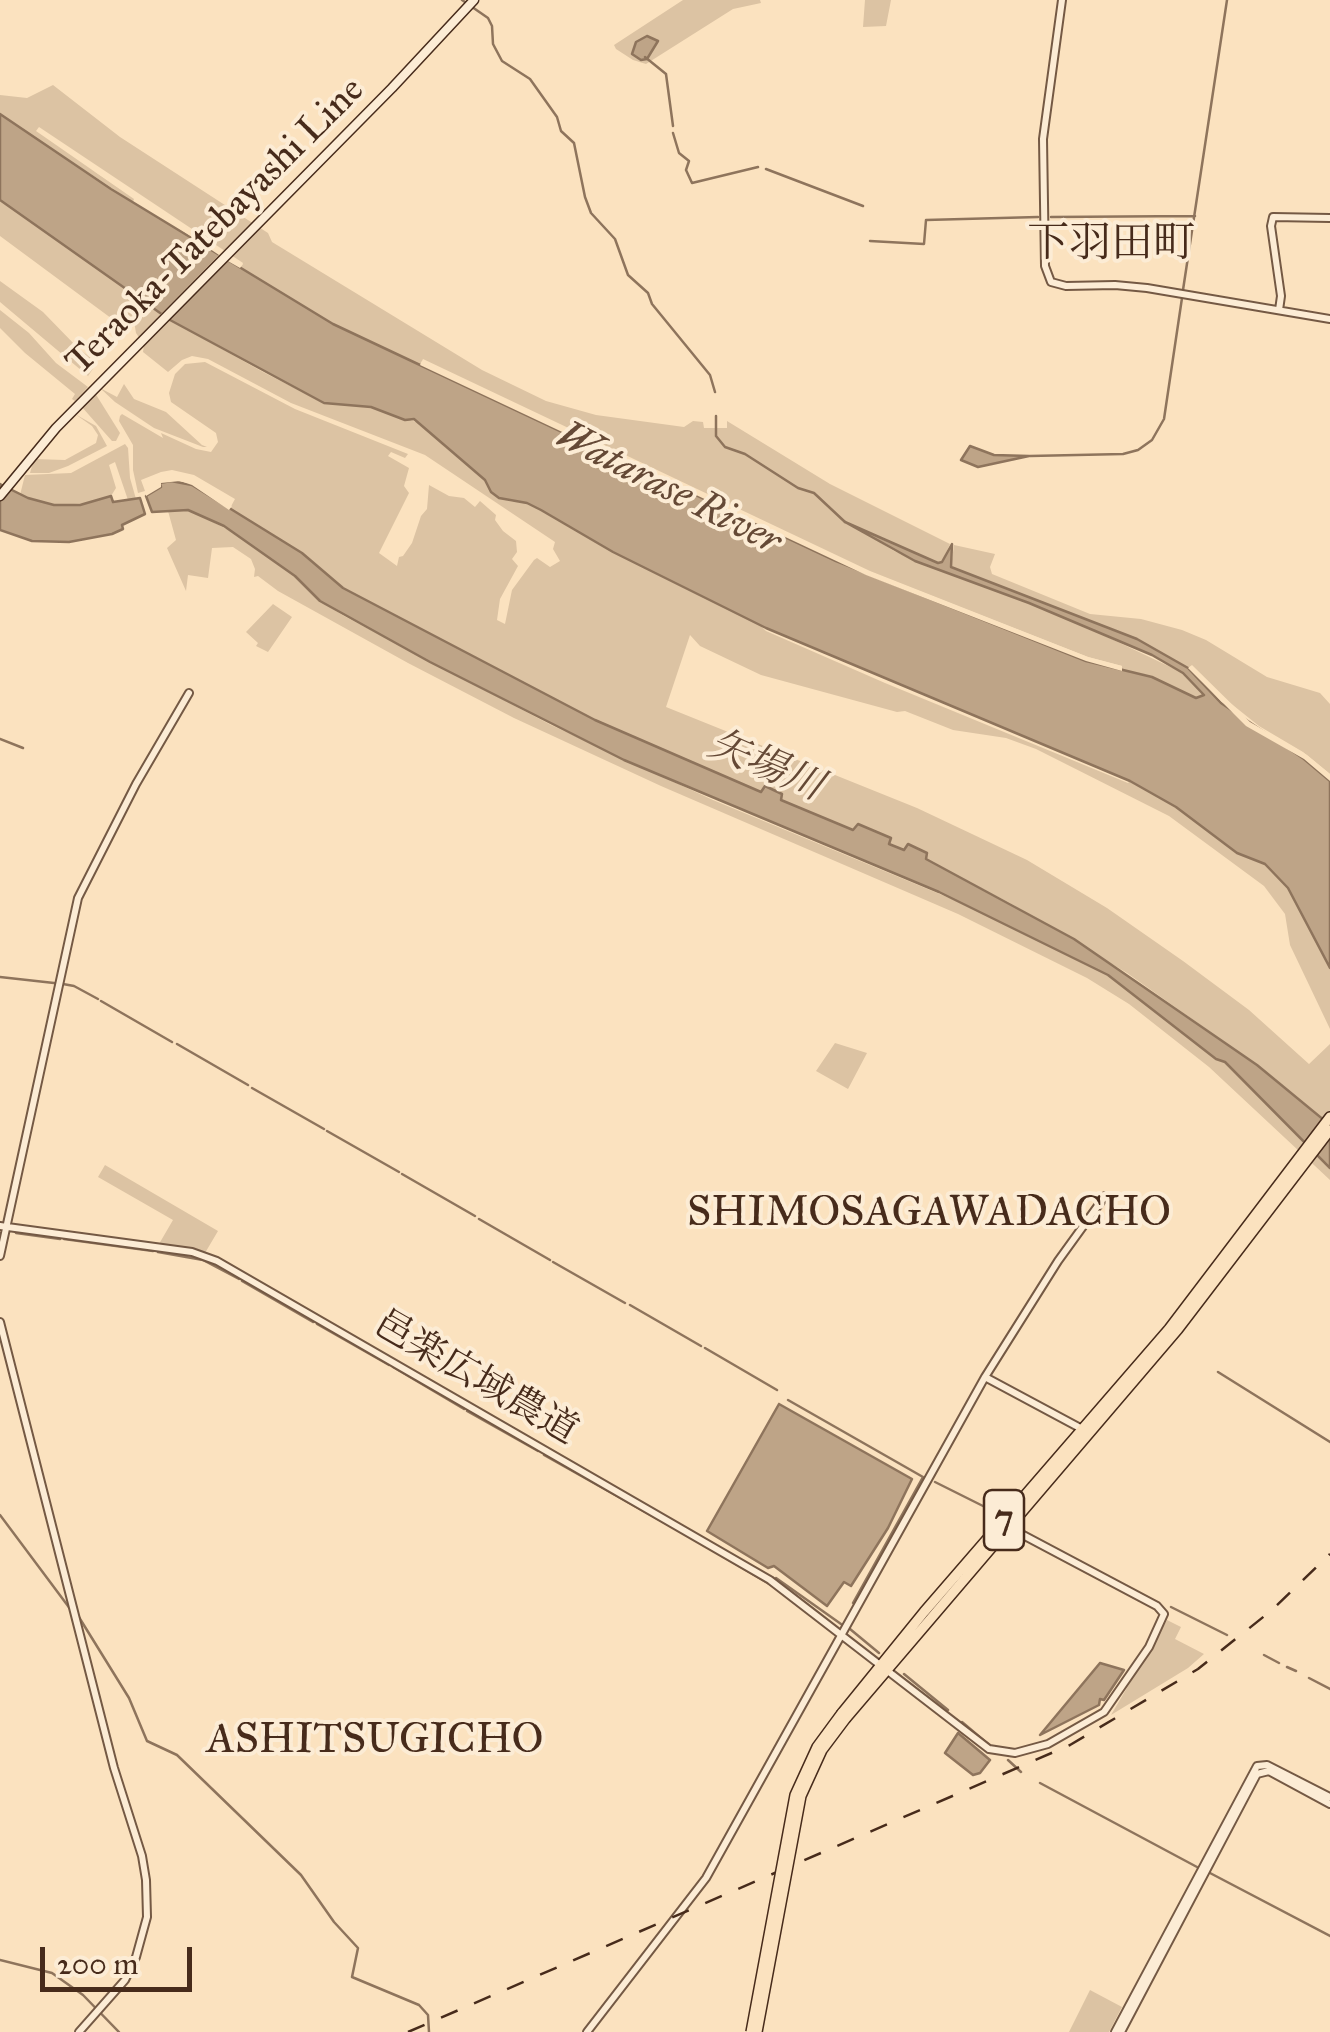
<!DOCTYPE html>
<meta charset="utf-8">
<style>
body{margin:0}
#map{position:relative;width:1330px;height:2032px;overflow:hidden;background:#fbe2bf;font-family:"IM FELL Great Primer",serif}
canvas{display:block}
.scale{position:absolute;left:40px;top:1947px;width:152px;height:45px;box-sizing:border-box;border:5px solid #472b1b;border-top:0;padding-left:12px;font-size:30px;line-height:35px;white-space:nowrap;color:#472b1b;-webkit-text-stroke:8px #fcecd5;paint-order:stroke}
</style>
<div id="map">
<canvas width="1330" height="2032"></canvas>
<div class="scale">200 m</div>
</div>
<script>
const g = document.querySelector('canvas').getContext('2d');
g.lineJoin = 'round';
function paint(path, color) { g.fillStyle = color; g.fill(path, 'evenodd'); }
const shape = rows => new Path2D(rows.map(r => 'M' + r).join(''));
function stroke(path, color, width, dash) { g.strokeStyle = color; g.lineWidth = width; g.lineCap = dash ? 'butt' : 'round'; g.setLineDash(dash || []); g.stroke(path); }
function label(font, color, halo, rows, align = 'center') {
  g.font = font + ' "IM FELL Great Primer","Noto Serif JP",serif'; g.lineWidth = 8; g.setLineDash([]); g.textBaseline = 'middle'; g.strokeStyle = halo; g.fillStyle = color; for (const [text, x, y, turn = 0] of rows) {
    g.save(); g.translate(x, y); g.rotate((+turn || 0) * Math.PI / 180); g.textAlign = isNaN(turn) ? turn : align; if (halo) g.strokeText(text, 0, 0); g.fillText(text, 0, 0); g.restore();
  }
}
const green = shape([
 [683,0,760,0,761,3,733,9,646,64,633,60,616,49,614,45],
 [865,0,891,0,886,26,863,27],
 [53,85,120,137,268,233,272,242,482,370,546,401,596,415,684,427,693,421,703,422,704,428,727,428,727,421,830,484,950,544,942,562,938,563,860,530,894,551,1076,622,1183,673,1204,695,1196,699,1152,677,1122,671,1122,666,1088,657,870,571,423,359,420,365,333,324,240,268,243,263,39,127,36,131,134,199,133,202,0,114,0,95,27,98],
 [0,200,170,320,263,372,324,403,371,407,422,424,445,447,485,480,487,486,509,501,527,503,541,510,613,552,754,619,766,631,885,683,1128,783,1130,781,1176,807,1237,853,1265,864,1288,888,1330,968,1330,1029,1290,945,1285,914,1264,886,1169,816,1036,749,1006,738,953,730,905,711,897,712,761,675,700,646,690,635,666,707,917,808,1027,860,1107,908,1183,961,1249,1010,1309,1064,1330,1044,1330,1125,1257,1065,1127,973,1010,903,925,859,927,853,905,850,888,843,891,838,857,824,854,830,780,800,764,787,762,792,679,758,595,720,489,665,343,588,302,553,229,510,235,499,194,475,172,470,161,472,141,480,145,491,138,493,133,470,133,445,119,421,120,416,122,414,163,438,161,433,196,449,211,452,218,442,216,433,171,402,169,393,175,374,185,364,205,362,295,409,408,454,405,458,391,452,388,456,409,468,404,486,409,493,379,553,397,566,399,557,403,556,412,543,421,516,427,509,429,485,449,496,464,498,475,507,480,501,496,515,495,520,503,531,516,541,517,552,512,559,518,566,500,599,497,620,505,624,512,590,534,560,537,558,550,567,560,561,553,549,555,542,425,455,291,403,208,359,192,356,182,360,168,372,143,352,144,345,136,333,134,321,127,316,119,324,0,236],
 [0,281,43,312,77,347,97,363,88,376,94,381,0,302],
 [0,310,29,333,56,363,88,387,75,401,72,399,75,394,25,353,0,328],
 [124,384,134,399,166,412,202,445,207,447,203,447,154,428,115,402,100,388,117,397],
 [95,393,120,433,116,441,112,441,81,406],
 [75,414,96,426,107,446,68,466,49,473,30,473,34,459,65,460,96,443,98,435,92,426],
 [125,444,128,448,130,478,136,499,128,500,115,462,109,465,116,488,111,496,94,503,54,505,20,495,25,475,71,473],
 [188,510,243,537,295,576,320,601,344,616,551,725,713,800,1000,919,1108,975,1216,1059,1225,1062,1330,1168,1330,1180,1209,1067,1129,1004,1087,978,958,914,661,786,514,718,408,663,278,591,258,576,254,577,255,569,251,559,233,547,212,548,208,578,188,575,186,591,167,548,176,540,168,511],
 [954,545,995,554,990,567,992,574,1090,614,1141,619,1182,630,1206,640,1267,677,1320,693,1330,704,1330,774,1303,752,1259,726,1219,694,1192,666,1188,668,1137,639,951,567],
 [273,604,292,617,268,652,256,646,258,643,246,632],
 [835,1043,867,1053,848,1089,816,1071],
 [105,1165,218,1231,205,1253,159,1244,173,1220,98,1177],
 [1167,1620,1181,1627,1175,1639,1204,1654,1188,1668,1111,1715],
 [1090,1990,1122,2007,1109,2032,1069,2032]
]);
const water = shape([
 [647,36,658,41,647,59,641,60,632,54,636,42,647,36],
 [0,114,111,189,333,324,836,561,1086,661,1152,677,1196,698,1204,695,1183,673,1152,655,1029,603,915,561,845,522,938,563,942,562,952,544,951,567,1137,639,1188,668,1221,703,1304,759,1330,781,1330,968,1288,888,1265,864,1237,853,1176,807,1130,781,766,628,613,552,541,510,527,503,499,498,491,492,485,480,414,419,405,420,371,407,324,403,170,320,0,200,0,114],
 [970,446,994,455,1029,456,978,467,961,460,970,446],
 [171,481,192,485,302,553,343,588,595,720,761,792,765,786,782,794,781,800,853,830,858,824,891,838,889,844,904,850,908,844,927,853,926,859,1074,939,1257,1065,1330,1125,1330,1168,1225,1062,1216,1059,1108,975,939,892,624,760,430,662,320,601,295,576,224,526,188,510,152,512,146,496,161,487,160,483,171,481],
 [0,484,28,498,54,505,80,505,111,496,113,502,140,498,145,514,122,525,123,529,112,534,69,542,32,541,0,530,0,484],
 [779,1404,912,1479,888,1528,851,1586,844,1582,827,1606,774,1566,768,1568,707,1531,779,1404],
 [1100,1663,1124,1670,1104,1700,1100,1699,1099,1705,1040,1735,1100,1663],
 [958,1733,990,1760,980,1773,973,1775,945,1753,958,1733]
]);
const pier = shape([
 [91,169,139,197,243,264,240,268,226,260,164,322,157,318,219,255],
 [422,361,868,571,1088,657,1122,666,1122,671,1086,661,866,575,420,365],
 [170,476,194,480,232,506,229,510,192,485,180,481,161,483,161,487,146,496,145,491,157,480],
 [1192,665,1250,722,1307,755,1330,774,1330,781,1304,759,1246,726,1188,668]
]);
const stream = shape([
 [462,0,488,18,492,26,493,44,502,61,530,79,557,117,561,131,574,143,585,197,591,213,615,239,628,275,648,293,652,304,710,375,715,392],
 [645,57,666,74,673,126],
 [673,133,679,153,689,161,686,170,692,183,758,167],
 [766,169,863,206],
 [1051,217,1195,216],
 [870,241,924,244,926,220,1038,217],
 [1183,290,1227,0],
 [716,416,716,436,725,447,745,454,798,488,814,493,845,522],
 [1030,456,1123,454,1138,450,1152,440,1164,419,1182,298],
 [0,739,23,748],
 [0,977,54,983],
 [63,984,74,986,98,999],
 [101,1001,172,1042],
 [177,1044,248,1085],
 [252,1088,324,1129],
 [327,1131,399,1172],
 [402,1174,475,1216],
 [479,1219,550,1260],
 [16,1233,60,1239],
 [64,1239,153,1251],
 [158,1252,203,1260,239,1279],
 [553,1262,625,1303],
 [242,1281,313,1322],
 [630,1305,701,1346],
 [317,1324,389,1365],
 [705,1348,777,1390],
 [393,1367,464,1409],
 [1218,1372,1330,1442],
 [788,1400,923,1477,853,1603],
 [467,1411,538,1451],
 [544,1455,695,1540],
 [935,1482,1001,1515],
 [0,1515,71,1610],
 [702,1544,771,1585],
 [776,1578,841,1624],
 [1171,1607,1227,1635],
 [77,1614,129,1698,147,1741,177,1755,301,1875,334,1922,358,1948,352,1977,419,2005,428,2015,429,2032],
 [850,1629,879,1653],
 [1264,1655,1279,1663],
 [1287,1667,1296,1671],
 [904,1674,948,1710],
 [1309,1678,1330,1689],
 [962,1722,988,1744],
 [1008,1760,1021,1772],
 [1040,1783,1197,1867],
 [1210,1873,1330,1936],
 [0,1960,52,1973,83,1995,119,2032]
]);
const tertiary = shape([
 [1062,0,1043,139,1045,266,1051,282,1066,286,1115,285,1147,288,1330,319],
 [1279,310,1281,296,1271,226,1273,217,1330,218],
 [0,1226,192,1252,217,1261,770,1580,989,1749,1015,1753,1048,1744,1104,1712,1149,1647,1164,1614,1157,1606,1008,1527],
 [0,1256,78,898,136,784,189,693],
 [0,1322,114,1768,142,1856,146,1880,147,1917,136,1957,125,1980,79,2032],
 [985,1377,1082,1429],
 [587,2032,706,1878,985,1377,1058,1261,1105,1196],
 [1115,2032,1257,1766,1267,1765,1330,1797],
 [1121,2032,1257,1774,1269,1771,1330,1804]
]);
const secondary = shape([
 [0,496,56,428,392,88,474,0]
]);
const primary = shape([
 [842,1713,924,1612,1169,1329,1330,1117],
 [846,1718,1178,1329,1330,1130]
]);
const rail = shape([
 [408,2032,1070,1745,1198,1669,1272,1610,1330,1554]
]);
const primaryBridge = shape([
 [751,2032,795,1795,817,1747,842,1713],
 [757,2032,801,1796,822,1750,846,1718]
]);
const shields = [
 [1004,1520,40]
];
const shieldNames = [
 ["7",1004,1520]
];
const streetNames = [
 ["Teraoka-Tatebayashi Line",216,227,-45],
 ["邑楽広域農道",475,1379,30]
];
const waterNames = [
 ["Watarase River",668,490,27],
 ["矢場川",765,767,23]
];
const quarterNames = [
 ["下羽田町",1111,246],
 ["SHIMOSAGAWADACHO",929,1215],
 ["ASHITSUGICHO",375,1742]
];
paint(green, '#dcc3a3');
paint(water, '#bea487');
stroke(water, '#8e745c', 2.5);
paint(pier, '#fbe2bf');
stroke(stream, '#8e745c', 2.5);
stroke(tertiary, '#745944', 10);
stroke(secondary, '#472b1b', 11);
stroke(primary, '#472b1b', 12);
stroke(tertiary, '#fcecd5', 6);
stroke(secondary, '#fcecd5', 8);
stroke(primary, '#fbe2bf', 9);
stroke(rail, '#472b1b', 2.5, [18, 18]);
stroke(primaryBridge, '#472b1b', 12, []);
stroke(primaryBridge, '#fbe2bf', 9);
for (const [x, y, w] of shields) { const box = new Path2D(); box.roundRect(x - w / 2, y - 30, w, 60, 8); g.fillStyle = '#fcecd5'; g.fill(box); stroke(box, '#472b1b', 2.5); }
label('bold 35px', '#472b1b', null, shieldNames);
label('38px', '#472b1b', '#fcecd5', streetNames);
label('italic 40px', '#654936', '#fcecd5', waterNames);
label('42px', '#472b1b', '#fcecd5', quarterNames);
</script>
